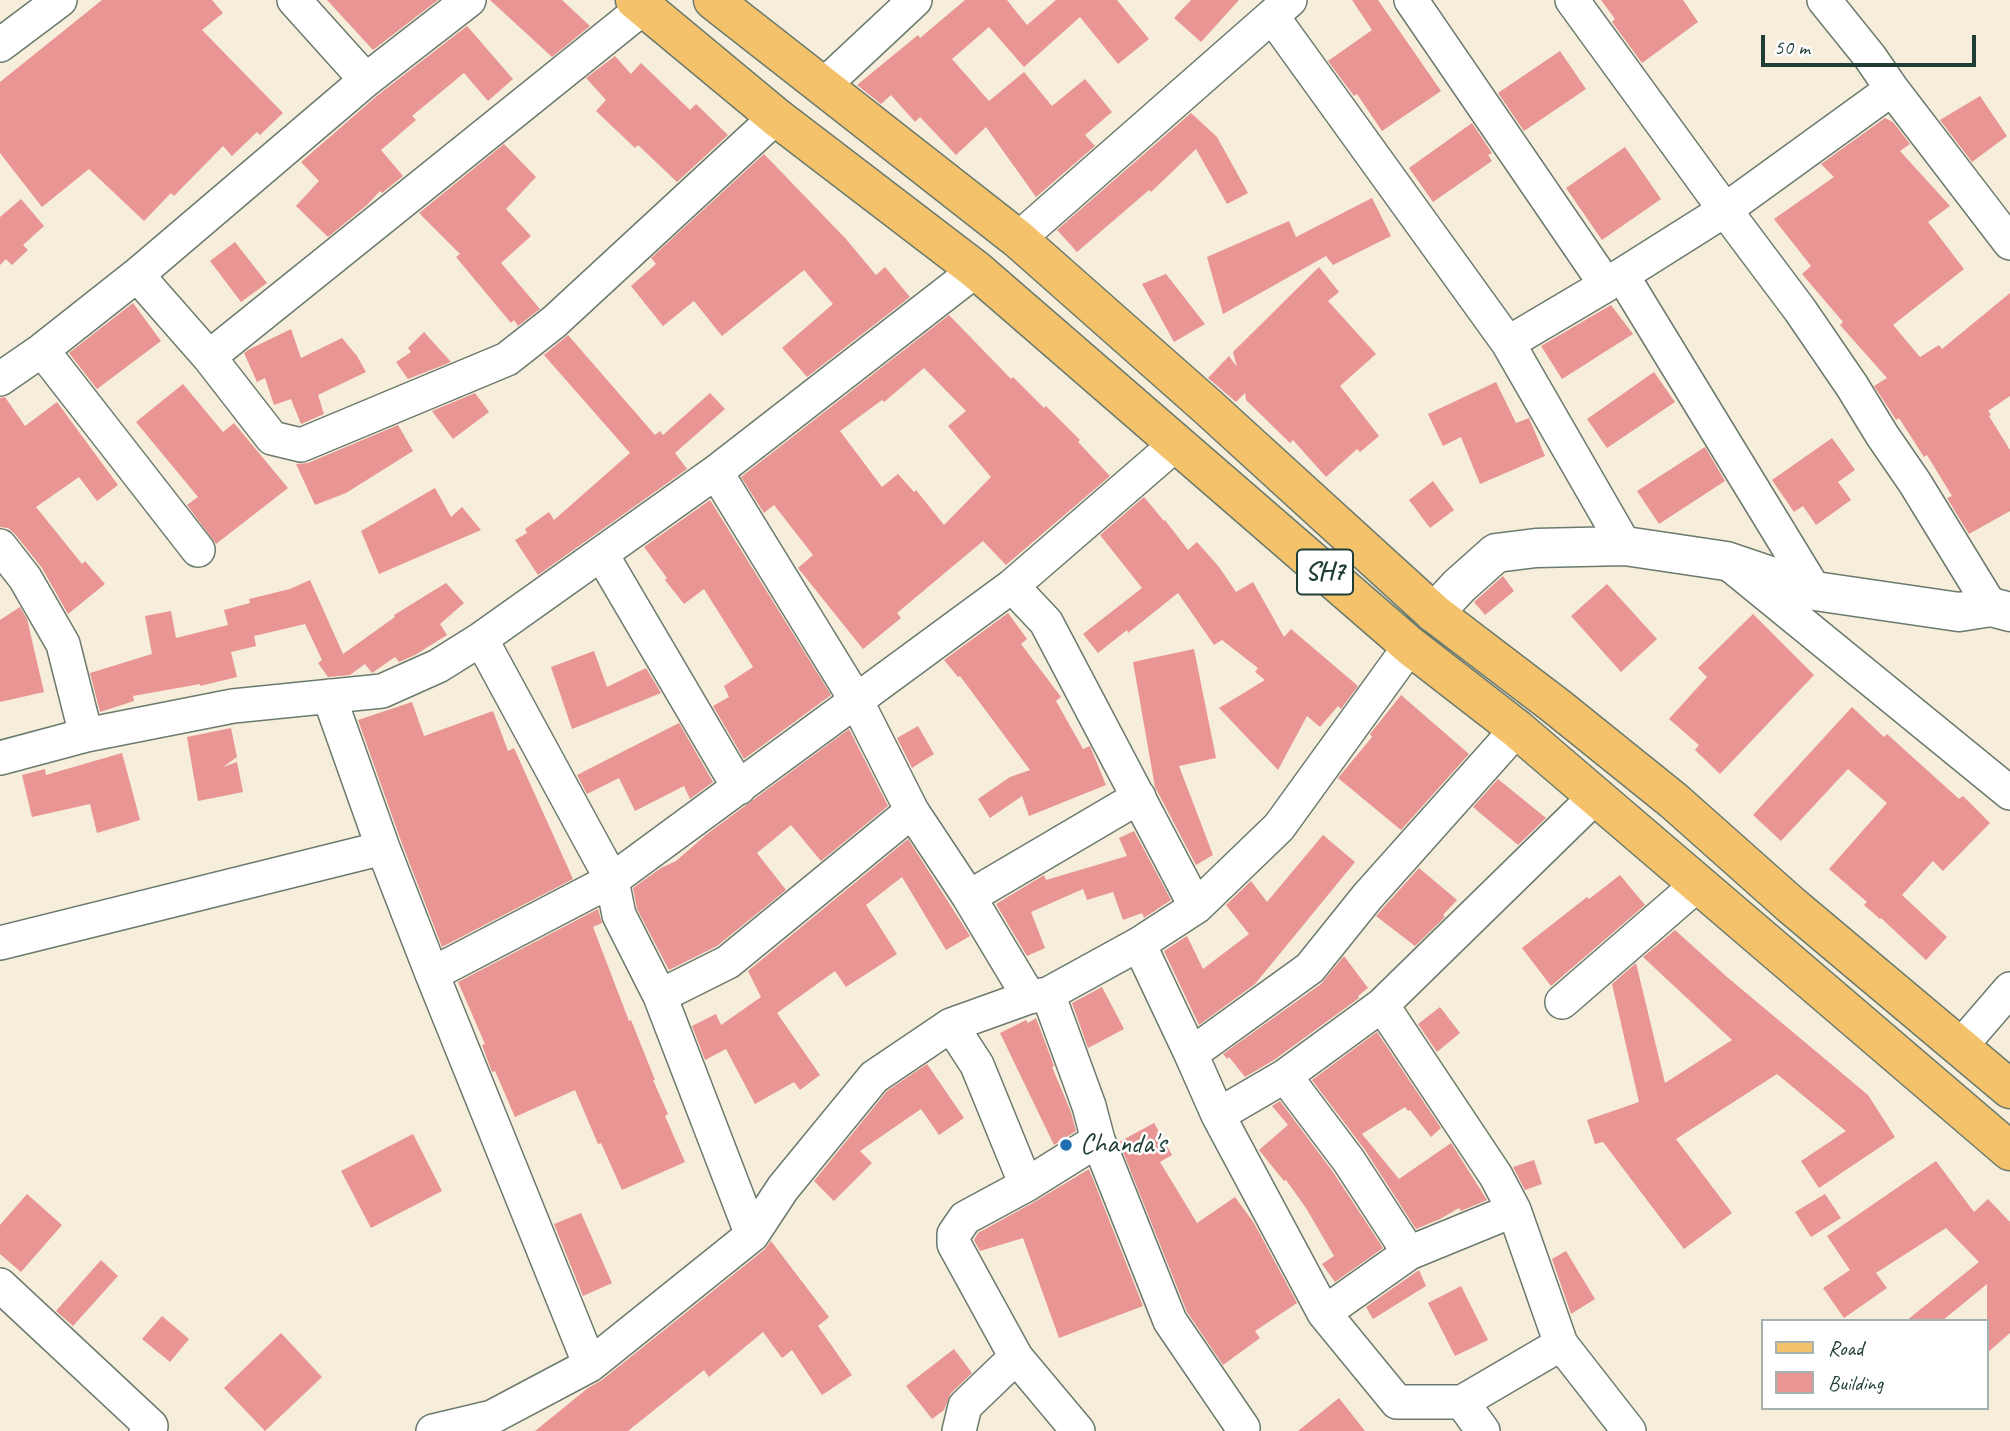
<!DOCTYPE html>
<style>
body{margin:0}
#map{position:relative;width:2010px;height:1431px;overflow:hidden;background:#f6edda;font-family:Caveat,sans-serif}
canvas{display:block}
.legend{position:absolute;left:1761px;top:1319px;width:228px;height:91px;box-sizing:border-box;background:#fff;border:2px solid #a5b1ae;margin:0;padding:9px 12px;list-style:none;font-size:21px;color:#1f3d34}
.legend li{display:flex;align-items:center;gap:14px;height:35px}
.legend b{width:35px;border:2px solid #a5b1ae}
.scale{position:absolute;left:1761px;top:35px;width:215px;height:32px;box-sizing:border-box;border:4px solid #1f3d34;border-top:0;padding-left:9px;font-size:21px;line-height:24px;white-space:nowrap;color:#1f3d34;-webkit-text-stroke:5px #fff;paint-order:stroke}
</style>
<div id="map">
<canvas width="2010" height="1431"></canvas>
<ul class="legend">
<li><b style="height:9px;background:#f4c26a"></b>Road</li>
<li><b style="height:19px;background:#e89593"></b>Building</li>
</ul>
<div class="scale">50 m</div>
</div>
<script>
const g = document.querySelector('canvas').getContext('2d');
g.lineJoin = 'round';
function paint(path, color) { g.fillStyle = color; g.fill(path, 'evenodd'); }
const shape = rows => new Path2D(rows.map(r => 'M' + r).join(''));
function stroke(path, color, width, dash) { g.strokeStyle = color; g.lineWidth = width; g.lineCap = dash ? 'butt' : 'round'; g.setLineDash(dash || []); g.stroke(path); }
function label(font, color, halo, rows, align = 'center') {
  g.font = font + ' Caveat,sans-serif'; g.lineWidth = 5; g.setLineDash([]); g.textBaseline = 'middle'; g.strokeStyle = halo; g.fillStyle = color; for (const [text, x, y, turn = 0] of rows) {
    g.save(); g.translate(x, y); g.rotate((+turn || 0) * Math.PI / 180); g.textAlign = isNaN(turn) ? turn : align; if (halo) g.strokeText(text, 0, 0); g.fillText(text, 0, 0); g.restore();
  }
}
const building = shape([
 [102,0,212,0,223,13,202,30,283,113,260,135,257,132,232,156,223,146,174,196,171,193,144,221,89,169,42,207,0,153,0,82],
 [327,0,438,0,373,50],
 [490,0,562,0,590,26,552,57],
 [965,0,1007,0,1027,25,1056,0,1117,0,1149,39,1118,64,1080,17,1024,67,989,27,952,59,989,101,1024,72,1052,106,1085,79,1112,112,1085,135,1095,146,1036,197,986,127,956,155,920,117,915,122,891,95,881,104,857,85,918,35,920,38],
 [1191,0,1239,0,1201,42,1174,18],
 [1352,0,1378,0,1441,91,1382,131,1357,94,1354,96,1328,61,1372,30],
 [1601,0,1683,0,1698,22,1642,63,1612,22,1615,19],
 [467,26,513,79,488,101,464,73,412,116,416,120,381,150,403,176,382,193,380,191,367,205,328,237,296,206,319,181,301,162,378,95],
 [1560,51,1586,89,1524,131,1498,93],
 [615,56,631,74,641,63,690,110,696,104,728,135,677,182,638,145,635,148,596,111,606,100,586,78],
 [1980,96,2007,136,1972,162,1940,120],
 [1191,113,1217,137,1248,193,1227,204,1196,149,1151,192,1149,190,1077,252,1057,230],
 [1885,118,1893,122,1910,144,1900,151,1950,206,1928,222,1964,269,1893,325,1920,357,1939,345,1942,349,2010,293,2010,396,1988,411,1991,415,1989,416,2010,450,2010,511,1969,534,1947,498,1952,496,1927,455,1924,457,1899,418,1896,420,1893,415,1874,386,1887,378,1840,325,1843,322,1802,274,1811,266,1774,219,1834,177,1821,164],
 [1472,123,1492,153,1488,155,1492,161,1433,202,1409,168],
 [504,144,536,177,506,209,531,236,501,263,540,309,518,326,514,320,511,323,456,257,460,254,419,213],
 [1625,147,1661,199,1602,240,1566,188],
 [764,154,846,239,876,275,885,267,910,297,807,377,782,348,833,304,804,270,722,336,694,301,663,326,631,286,656,264,651,258],
 [1372,198,1391,236,1333,265,1326,256,1223,314,1207,257,1289,221,1296,237],
 [21,199,44,226,23,245,28,250,12,265,6,259,0,265,0,217],
 [235,242,267,283,241,302,210,261],
 [1319,267,1339,292,1328,301,1376,354,1340,386,1379,436,1360,452,1357,449,1326,477,1293,440,1290,443,1246,400,1245,393,1236,402,1208,378,1229,356,1237,367,1233,352],
 [1166,274,1205,324,1174,342,1142,284],
 [133,303,161,341,97,389,69,353],
 [1611,305,1633,334,1562,379,1541,346],
 [949,315,1011,379,1013,377,1044,408,1046,406,1080,440,1078,442,1110,476,1006,565,983,541,897,613,901,618,863,649,798,568,813,555,774,505,764,513,741,477],
 [924,368,966,411,948,426,991,477,944,525,916,490,914,492,898,474,882,487,840,431,882,400,884,402],
 [291,329,301,358,342,338,357,356,366,372,318,395,324,414,301,424,291,399,274,405,265,378,257,382,244,353,250,349],
 [424,332,451,362,408,379,396,362,411,352,408,348],
 [568,335,655,435,660,431,663,435,710,393,725,409,675,453,687,469,538,575,515,540,527,533,525,529,549,512,554,520,630,453,544,355],
 [1654,372,1675,402,1607,448,1587,419],
 [1496,382,1516,423,1529,418,1545,456,1480,484,1461,437,1443,446,1428,414],
 [183,384,223,432,234,423,288,488,216,544,187,505,198,497,136,422],
 [475,393,489,412,453,439,432,411],
 [5,397,25,426,57,402,118,485,97,501,79,477,36,507,82,564,85,561,105,584,68,614,42,568,15,534,8,528,0,527,0,398],
 [398,425,413,451,346,493,315,505,296,464,308,463],
 [1832,438,1855,470,1838,482,1851,500,1816,525,1803,506,1794,512,1772,480],
 [1705,447,1725,481,1659,524,1637,491],
 [1433,481,1454,510,1430,528,1409,500],
 [435,488,451,517,462,507,481,530,379,574,361,531],
 [1144,497,1164,521,1165,520,1188,550,1197,542,1219,567,1236,592,1253,582,1284,637,1291,629,1358,686,1341,709,1338,706,1320,727,1307,716,1278,770,1219,708,1265,680,1255,672,1258,668,1222,640,1214,645,1178,593,1128,633,1127,630,1098,653,1083,634,1142,588,1100,535],
 [710,500,831,695,744,759,713,706,729,697,724,686,753,667,704,589,684,604,665,580,667,578,644,547],
 [1503,576,1514,591,1485,615,1474,602],
 [310,580,343,654,395,617,394,615,446,583,464,603,440,624,447,635,415,655,399,662,395,657,372,673,365,664,350,675,328,677,318,663,322,660,305,624,254,636,256,646,231,652,237,677,200,686,200,684,133,696,134,701,100,712,90,673,152,654,145,616,171,611,176,638,228,625,224,610,250,603,249,599,290,589],
 [1607,584,1657,639,1621,672,1571,616],
 [20,607,27,619,44,692,0,702,0,620],
 [1008,613,1027,639,1021,644,1061,697,1056,701,1083,749,1090,746,1106,785,1029,816,1022,796,990,818,978,799,1010,777,1030,770,960,676,958,677,944,660],
 [1753,614,1814,675,1720,774,1695,750,1699,745,1669,719,1707,677,1698,668],
 [1194,649,1216,758,1179,766,1213,855,1196,865,1155,787,1133,662],
 [594,651,607,687,646,668,661,693,572,729,551,667],
 [1401,695,1469,754,1401,830,1338,778,1372,737,1370,734],
 [412,702,424,736,493,711,508,751,514,748,573,879,442,947,401,841,358,720],
 [1852,707,1884,737,1887,734,1959,799,1963,796,1990,823,1943,871,1933,861,1902,895,1947,937,1926,960,1881,918,1880,919,1864,905,1867,902,1829,869,1887,803,1848,769,1781,841,1753,815],
 [679,723,713,782,690,799,684,786,635,811,619,778,587,794,577,775],
 [918,726,934,754,912,768,897,738],
 [231,728,237,757,223,767,237,762,243,792,198,801,187,737],
 [849,729,888,806,821,861,791,825,757,853,786,890,717,946,669,970,637,909,633,888,661,868,676,861,707,834],
 [122,753,140,820,97,833,90,804,32,817,22,775,45,769,46,775],
 [1498,779,1546,818,1518,845,1473,807],
 [1134,831,1171,900,1144,918,1142,913,1123,920,1113,892,1087,900,1083,889,1031,912,1045,948,1027,956,996,904,1044,875,1046,880,1127,856,1119,838],
 [1323,835,1355,862,1255,984,1199,1025,1164,951,1187,936,1203,969,1249,934,1226,905,1251,881,1267,902],
 [908,839,970,936,946,950,902,877,866,905,897,954,846,987,835,971,777,1013,820,1075,800,1090,794,1082,755,1104,726,1049,705,1060,692,1026,716,1014,721,1025,761,997,748,971],
 [1419,868,1457,900,1443,915,1445,917,1415,946,1376,916],
 [1620,875,1645,905,1551,986,1522,948,1587,897,1589,899],
 [598,909,602,923,593,927,629,1021,631,1020,655,1080,653,1080,668,1114,665,1116,685,1162,622,1190,601,1143,598,1144,575,1090,515,1117,495,1071,492,1072,482,1045,485,1044,458,982],
 [1675,930,1727,977,1868,1095,1895,1137,1819,1188,1801,1161,1846,1131,1777,1074,1676,1139,1732,1213,1684,1249,1603,1142,1595,1144,1587,1120,1639,1102,1612,984,1636,963,1665,1083,1732,1040,1643,957],
 [1344,956,1368,988,1358,996,1359,998,1274,1060,1245,1077,1229,1057,1227,1059,1223,1054,1321,984],
 [1102,987,1124,1029,1088,1048,1072,1003],
 [1440,1007,1460,1033,1437,1052,1418,1024],
 [1036,1018,1054,1066,1052,1067,1071,1112,1076,1131,1054,1145,1000,1033,1026,1020,1028,1023],
 [1377,1032,1441,1128,1431,1137,1410,1110,1408,1111,1405,1107,1362,1134,1399,1179,1451,1143,1487,1200,1461,1211,1459,1208,1440,1219,1416,1229,1365,1150,1312,1080],
 [927,1064,964,1118,939,1135,921,1109,860,1151,872,1163,834,1201,814,1181,887,1091],
 [1280,1101,1333,1172,1383,1248,1335,1282,1322,1264,1334,1256,1306,1208,1286,1180,1284,1181,1259,1150,1288,1125,1272,1106],
 [1154,1123,1172,1155,1160,1162,1197,1223,1235,1197,1254,1223,1297,1303,1255,1331,1260,1338,1223,1365,1187,1312,1119,1142],
 [413,1134,442,1191,371,1228,341,1171],
 [1534,1160,1542,1184,1525,1190,1513,1167],
 [1936,1161,1974,1212,1988,1199,2010,1222,2010,1333,1987,1353,1987,1284,1942,1321,1906,1321,1979,1262,1946,1228,1876,1273,1887,1288,1844,1318,1823,1288,1850,1270,1827,1236],
 [1089,1169,1143,1306,1059,1338,1023,1238,980,1251,974,1240,978,1233,1036,1201],
 [27,1194,62,1225,21,1272,0,1254,0,1225],
 [1825,1194,1841,1218,1811,1237,1795,1212],
 [581,1213,612,1283,583,1296,554,1224],
 [771,1241,829,1317,818,1326,852,1375,822,1395,792,1350,782,1358,763,1332,709,1377,704,1370,628,1431,535,1431,588,1388,602,1380,764,1250],
 [1566,1251,1595,1299,1571,1314,1552,1259],
 [101,1260,118,1276,73,1326,56,1311],
 [1419,1270,1426,1286,1373,1319,1366,1307],
 [1461,1286,1488,1340,1455,1356,1428,1303],
 [162,1316,189,1339,170,1362,142,1339],
 [281,1333,322,1377,265,1431,224,1388],
 [954,1349,972,1373,951,1393,944,1410,932,1419,906,1386],
 [1339,1398,1365,1431,1298,1431]
]);
const minor = shape([
 [294,0,366,80],
 [1290,0,1272,16,1508,343,1625,546],
 [1411,0,1606,285,1508,343],
 [1572,0,1725,210,1606,285],
 [1824,0,1870,57,1892,89],
 [643,8,209,357,272,438,301,445,507,359,554,322,776,117],
 [0,45,60,0],
 [822,87,915,0],
 [1018,239,1272,16],
 [137,275,209,357],
 [1622,275,1815,591],
 [42,350,198,550],
 [0,379,42,350,137,275,366,80,469,0],
 [716,472,856,700,912,811,969,897,1029,997],
 [0,546,25,578,63,644,86,735,0,758],
 [602,555,739,788],
 [1733,567,2010,793],
 [1012,586,1046,622,1196,907],
 [1991,607,1915,483,1882,435,1852,386,1800,310,1725,210,1892,89,2010,243],
 [481,639,612,880,619,915,660,996,752,1235],
 [329,696,383,848,432,974,590,1365],
 [86,735,233,706,382,691,438,666,481,639,716,472,976,270],
 [969,897,1139,797],
 [0,943,383,848],
 [1139,944,1191,1054,1310,968,1367,897,1517,729],
 [432,974,612,880,1012,586,1176,444],
 [1048,994,1089,1106,1098,1140,1170,1321,1243,1428],
 [660,996,728,962,912,811],
 [1562,1002,1697,885],
 [951,1025,977,1065,1026,1185],
 [1960,1047,2010,989],
 [1191,1054,1218,1115,1324,1313,1397,1402,1462,1402,1561,1344,1514,1210,1496,1176,1382,1005],
 [1285,1076,1349,1161,1409,1253],
 [1218,1115,1285,1076,1382,1005,1596,796],
 [0,1285,151,1426,146,1431],
 [1324,1313,1409,1253,1514,1210],
 [1561,1344,1629,1431],
 [1462,1402,1483,1431],
 [433,1431,492,1417,590,1365,752,1235,783,1188,874,1077,951,1025,1029,997,1048,994,1139,944,1196,907,1279,827,1410,646],
 [959,1431,965,1406,1016,1357],
 [1078,1431,1016,1357,954,1244,954,1234,965,1218,1026,1185,1098,1140]
]);
const tertiary = shape([
 [1434,613,1459,586,1496,553,1536,548,1625,546,1726,561,1815,591,1959,612,1991,607,2010,612]
]);
const primary = shape([
 [635,0,776,117,976,270,1410,646,1517,729,2010,1151],
 [713,0,1018,239,1208,407,1434,613,1556,706,1674,801,1791,905,2010,1089]
]);
const markers = [
 [1066,1145,7,"#1f6fb2"]
];
const shields = [
 [1325,572,56]
];
const shieldNames = [
 ["SH7",1325,572]
];
const poiNames = [
 ["Chanda's",1080,1145]
];
paint(building, '#e89593');
stroke(minor, '#6a7b6e', 36);
stroke(tertiary, '#6a7b6e', 41);
stroke(primary, '#6a7b6e', 41);
stroke(minor, '#fff', 33);
stroke(tertiary, '#fff', 38);
stroke(primary, '#f4c26a', 38);
for (const [x, y, r, color] of markers) { const dot = new Path2D(); dot.arc(x, y, r, 0, 2 * Math.PI); g.fillStyle = color; g.fill(dot); stroke(dot, '#fff', 2.5); }
for (const [x, y, w] of shields) { const box = new Path2D(); box.roundRect(x - w / 2, y - 22.5, w, 45, 5); g.fillStyle = '#fff'; g.fill(box); stroke(box, '#1f3d34', 2); }
label('bold 26px', '#1f3d34', null, shieldNames);
label('28px', '#1f3d34', '#fff', poiNames, 'left');
</script>
